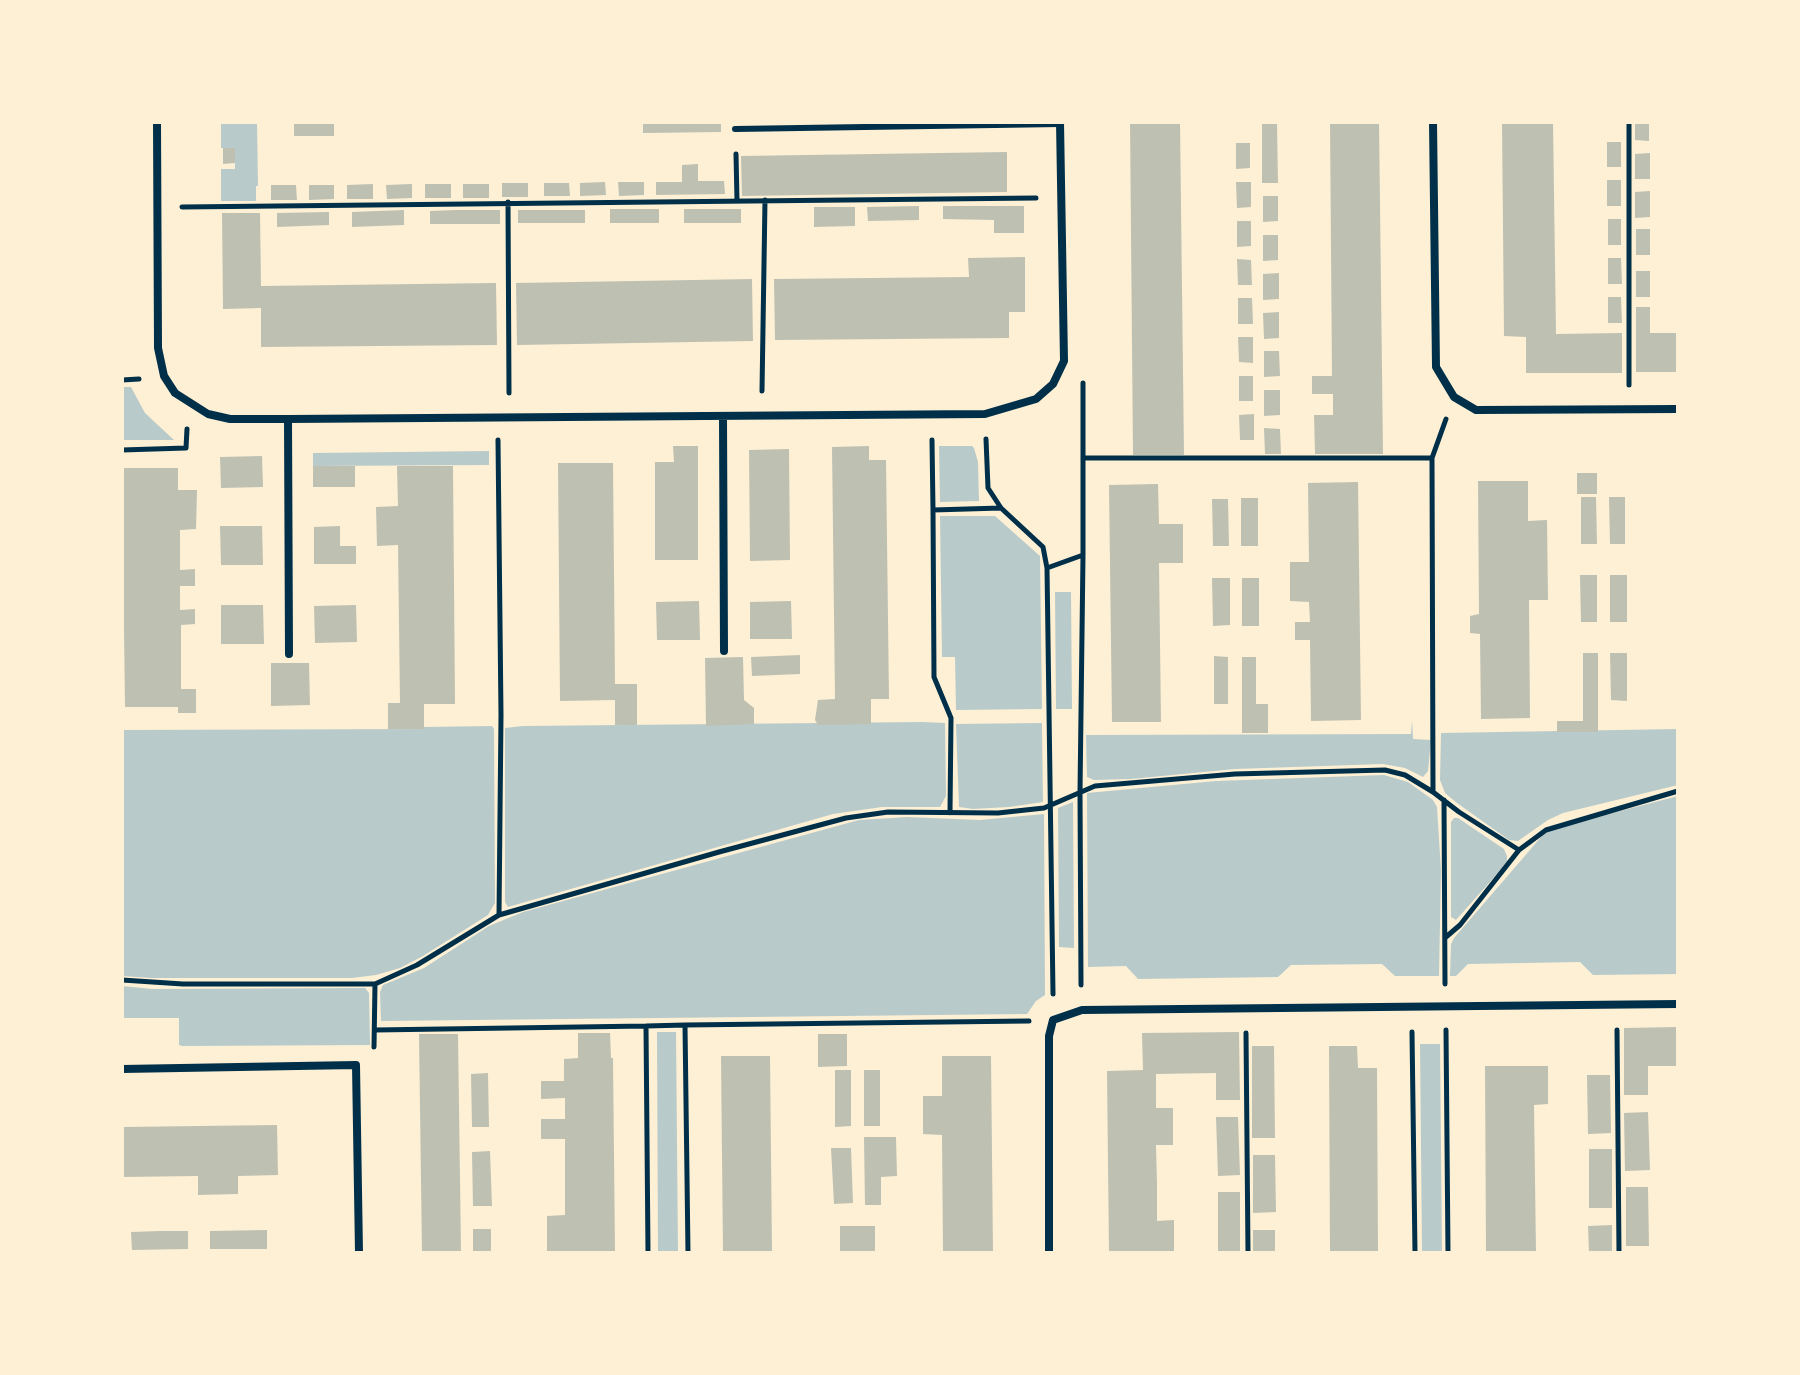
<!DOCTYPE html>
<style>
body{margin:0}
#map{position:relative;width:1800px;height:1375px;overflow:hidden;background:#fdf0d5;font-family:"Zilla Slab",serif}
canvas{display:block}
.frame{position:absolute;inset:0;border:124px solid #fdf0d5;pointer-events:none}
</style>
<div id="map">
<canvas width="1800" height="1375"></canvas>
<div class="frame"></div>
</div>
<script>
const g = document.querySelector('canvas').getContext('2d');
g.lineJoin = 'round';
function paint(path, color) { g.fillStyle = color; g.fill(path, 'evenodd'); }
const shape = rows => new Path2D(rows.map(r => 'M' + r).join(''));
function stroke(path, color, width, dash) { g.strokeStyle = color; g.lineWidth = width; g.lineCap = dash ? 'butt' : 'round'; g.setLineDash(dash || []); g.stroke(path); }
const green = shape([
 [221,122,257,122,258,186,256,186,256,201,221,201,221,169,235,169,235,148,221,148],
 [122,387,131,387,145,413,174,440,122,440],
 [939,446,972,446,974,448,978,462,979,501,940,502],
 [489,451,489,465,313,466,313,453],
 [940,516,995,516,1040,556,1042,709,956,710,955,657,942,657],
 [1055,592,1071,592,1072,709,1056,709],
 [1412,720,1413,739,1431,740,1428,771,1423,777,1405,768,1383,764,1235,769,1131,779,1094,780,1087,777,1086,735,1411,734],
 [923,722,945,723,946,796,940,807,882,807,833,814,508,907,505,902,505,728,523,726],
 [1042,723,1043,802,1009,807,973,809,959,807,956,724],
 [492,726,494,729,495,903,488,915,423,956,400,968,376,975,352,978,151,978,122,976,122,730,424,729,424,727],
 [1678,729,1678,785,1563,813,1548,820,1518,841,1509,840,1457,803,1445,793,1440,780,1441,733],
 [1384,775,1408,782,1433,800,1437,807,1441,871,1439,976,1395,976,1382,964,1291,965,1278,977,1138,979,1126,966,1088,967,1087,793,1216,781],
 [1678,796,1678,974,1593,975,1580,962,1468,964,1456,976,1450,976,1451,944,1454,938,1542,836,1552,829,1578,822],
 [1073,802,1074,948,1059,947,1058,808],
 [1044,814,1045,995,1036,1001,1027,1014,381,1021,380,992,383,985,424,968,489,926,523,912,859,820,907,817,980,820],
 [1454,818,1458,818,1504,849,1507,856,1507,861,1497,874,1456,920,1451,917,1451,822],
 [122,986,153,989,365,988,369,993,370,1045,182,1046,179,1045,179,1018,122,1018],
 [657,1032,676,1032,678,1253,658,1253],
 [1420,1044,1440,1044,1442,1253,1422,1253]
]);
const building = shape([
 [294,122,334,122,334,136,294,136],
 [643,122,721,122,721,132,643,133],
 [1130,122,1180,122,1184,455,1133,455],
 [1262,122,1277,122,1278,183,1262,183],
 [1330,122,1379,122,1383,454,1315,454,1314,415,1333,415,1333,394,1312,394,1312,376,1332,376],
 [1502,122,1553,122,1556,334,1622,333,1622,373,1526,373,1526,337,1504,336],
 [1635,122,1649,122,1649,141,1635,140],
 [1607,142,1621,142,1621,167,1607,167],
 [1236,143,1250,143,1250,168,1236,169],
 [223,148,235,148,235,163,223,164],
 [1007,152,1007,192,742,196,741,156],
 [1650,153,1650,179,1635,179,1635,154],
 [698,164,698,181,724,181,725,194,656,195,656,182,682,182,682,165],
 [1607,180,1621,180,1621,206,1607,206],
 [605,182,606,195,580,196,580,183],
 [618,182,644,182,644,195,619,196],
 [1236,182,1251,182,1251,207,1237,208],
 [502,183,528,183,528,197,502,197],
 [544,183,569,183,570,196,544,196],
 [373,184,373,199,347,199,347,185],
 [412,184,412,198,387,199,386,185],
 [425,184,451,184,451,198,425,198],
 [463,184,489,184,489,198,463,198],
 [271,185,296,185,297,200,271,200],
 [309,185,334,185,334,199,309,200],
 [1650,191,1650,217,1635,218,1635,192],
 [1263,196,1278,196,1278,221,1263,222],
 [919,206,919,220,868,221,867,207],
 [943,206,1024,206,1024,233,994,233,994,220,943,219],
 [814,207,855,207,855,226,814,227],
 [610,209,659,209,659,223,610,223],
 [684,209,741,209,741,223,684,223],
 [404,210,404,225,352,227,352,212],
 [455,210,500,210,500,224,430,224,430,211],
 [518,210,585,210,585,223,518,223],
 [329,212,329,225,277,227,277,213],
 [222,213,260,213,261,286,496,283,497,345,261,347,261,308,223,309],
 [1608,219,1621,219,1621,245,1608,245],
 [1237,221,1251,221,1251,246,1237,247],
 [1636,229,1650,229,1650,255,1636,255],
 [1263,235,1278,235,1278,260,1263,261],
 [1025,257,1025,312,1009,312,1009,338,775,340,774,279,969,277,968,258],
 [1608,258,1621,258,1622,284,1608,284],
 [1237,259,1251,260,1252,285,1238,285],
 [1636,271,1650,271,1650,297,1636,297],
 [1279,273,1279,299,1263,300,1263,274],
 [752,279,753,341,517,345,516,283],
 [1608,297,1621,297,1622,323,1608,323],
 [1238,298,1252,298,1253,324,1238,324],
 [1636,307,1650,307,1650,333,1678,333,1678,372,1636,372],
 [1279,312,1279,338,1264,339,1263,313],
 [1238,337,1253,337,1253,363,1239,362],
 [1264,351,1279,351,1280,376,1264,377],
 [1239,376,1253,376,1253,401,1239,401],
 [1264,390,1280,390,1280,415,1264,416],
 [1254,414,1254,440,1240,440,1239,415],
 [1264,428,1280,429,1281,454,1265,454],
 [673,446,698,446,698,560,655,560,655,462,674,462],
 [869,446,869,460,886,460,889,699,871,699,871,724,818,725,815,720,818,700,835,699,832,447],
 [789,449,790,560,750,561,749,450],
 [262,456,263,487,221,488,220,457],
 [558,463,613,463,615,684,637,684,637,725,615,725,615,700,560,701],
 [313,466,355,466,355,487,313,487],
 [397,466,453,466,455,704,424,704,424,729,388,729,388,703,400,703,398,545,377,546,376,507,398,506],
 [122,468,178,468,178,490,197,490,196,529,180,530,180,570,195,569,195,586,180,586,180,610,195,609,195,624,181,625,181,689,196,689,196,713,178,713,178,707,125,707],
 [1577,473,1597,473,1597,494,1577,494],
 [1478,481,1528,481,1528,521,1547,520,1548,600,1529,600,1530,718,1481,719,1480,634,1470,633,1470,616,1479,614],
 [1358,482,1361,720,1311,721,1310,640,1295,640,1295,622,1310,622,1309,602,1290,601,1290,562,1309,562,1308,483],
 [1158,484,1159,524,1183,524,1183,563,1159,563,1161,722,1112,722,1109,485],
 [1581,497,1596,497,1597,544,1581,544],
 [1609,497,1625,497,1625,544,1610,544],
 [1241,498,1258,498,1258,546,1241,546],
 [1212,499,1228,499,1229,546,1213,546],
 [220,526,262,526,263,565,221,565],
 [340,526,340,546,356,546,356,564,314,564,314,527],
 [1580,575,1597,575,1597,622,1581,622],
 [1610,575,1627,575,1627,622,1610,622],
 [1212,578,1230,578,1230,625,1213,626],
 [1242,578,1259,578,1259,626,1242,626],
 [699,601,700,640,657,640,656,602],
 [791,601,792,639,750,639,750,602],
 [221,605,263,605,264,644,221,644],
 [356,605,357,642,315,643,314,606],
 [1583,653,1598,653,1598,732,1557,732,1557,721,1583,721],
 [1610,653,1627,653,1627,701,1611,700],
 [800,655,800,674,752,676,751,657],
 [1214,656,1228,657,1228,704,1214,704],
 [743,657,744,700,754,708,754,724,706,726,705,658],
 [1242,657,1256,657,1256,704,1268,704,1268,733,1242,733],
 [271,663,309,663,310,705,271,706],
 [1678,1027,1678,1066,1648,1066,1648,1095,1624,1095,1624,1028],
 [1239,1032,1240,1100,1216,1100,1216,1073,1156,1074,1156,1108,1173,1108,1173,1145,1156,1145,1157,1184,1157,1221,1174,1220,1174,1253,1109,1253,1107,1071,1143,1070,1142,1033],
 [578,1033,610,1033,611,1058,613,1058,615,1253,547,1253,547,1216,565,1215,565,1139,541,1139,541,1119,565,1119,565,1098,541,1099,541,1081,564,1081,564,1059,578,1058],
 [419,1034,458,1034,461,1253,422,1253],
 [818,1034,847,1034,847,1066,818,1067],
 [1252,1046,1274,1046,1275,1138,1252,1138],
 [1329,1046,1357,1046,1358,1068,1377,1068,1378,1253,1330,1253],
 [721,1056,770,1056,772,1253,723,1253],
 [942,1056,991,1056,993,1253,943,1253,942,1135,923,1134,923,1096,942,1096],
 [1485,1066,1548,1066,1548,1104,1534,1105,1536,1253,1486,1253],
 [835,1070,851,1070,851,1126,835,1127],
 [864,1070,880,1070,880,1126,864,1126],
 [488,1073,489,1127,472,1127,471,1074],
 [1587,1075,1610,1075,1611,1133,1588,1134],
 [1648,1112,1650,1170,1625,1171,1624,1113],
 [1216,1117,1238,1117,1240,1175,1218,1176],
 [277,1125,278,1175,238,1176,238,1194,198,1195,198,1176,122,1177,122,1127],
 [864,1137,896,1137,897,1176,881,1177,881,1205,865,1205],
 [831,1148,851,1148,853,1203,834,1204],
 [1589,1149,1612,1149,1612,1208,1589,1208],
 [490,1151,492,1206,473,1206,472,1152],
 [1253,1155,1275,1155,1276,1212,1253,1213],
 [1626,1187,1648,1187,1649,1246,1626,1246],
 [1218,1192,1240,1192,1240,1251,1218,1251],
 [1612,1225,1612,1253,1589,1253,1588,1226],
 [840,1226,875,1226,875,1253,840,1253],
 [473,1229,491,1229,491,1253,473,1253],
 [267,1230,267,1249,210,1249,210,1231],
 [1253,1230,1275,1230,1275,1253,1253,1253],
 [160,1231,188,1231,188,1249,132,1250,131,1232]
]);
const path = shape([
 [1629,122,1629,385],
 [736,154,737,201],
 [508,202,509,393],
 [182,207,1036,198],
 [122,380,139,379],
 [762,391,765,200],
 [986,439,988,488,1001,508,1043,547,1047,568,1053,994],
 [498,440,501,715,499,915],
 [932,440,933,510,1001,508],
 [122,450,186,448,187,429],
 [1083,458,1432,458,1446,419],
 [1432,458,1433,792],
 [933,510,934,677,951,718,950,813],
 [1047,568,1083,555,1083,383],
 [1444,800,1445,984],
 [1446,937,1460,925,1519,850],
 [122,980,183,984,375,984,417,965,499,915,719,852,846,818,888,812,998,813,1044,808,1095,786,1235,774,1385,770,1405,775,1433,792,1459,812,1519,850,1546,830,1678,791],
 [1081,985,1080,792,1083,555],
 [685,1025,1029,1021],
 [375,1030,646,1026],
 [1446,1030,1448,1253],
 [1617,1030,1619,1253],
 [1412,1032,1415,1253],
 [1246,1033,1248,1253],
 [374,1047,375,984],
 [648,1253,646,1026,685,1025,688,1253]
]);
const service = shape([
 [735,129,1060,124]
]);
const minor = shape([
 [157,122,158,348,164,376,175,393,208,414,230,419,288,419,985,414,1036,399,1053,384,1064,361,1060,122],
 [1433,122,1436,367,1454,397,1476,410,1678,409],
 [723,417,724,651],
 [288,419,289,654],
 [122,1069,356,1065,359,1253],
 [1049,1253,1049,1036,1053,1020,1082,1010,1678,1004]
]);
paint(green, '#b9caca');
paint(building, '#bec0b2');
stroke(path, '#003049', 5);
stroke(service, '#003049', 6);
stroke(minor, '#003049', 8);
</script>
